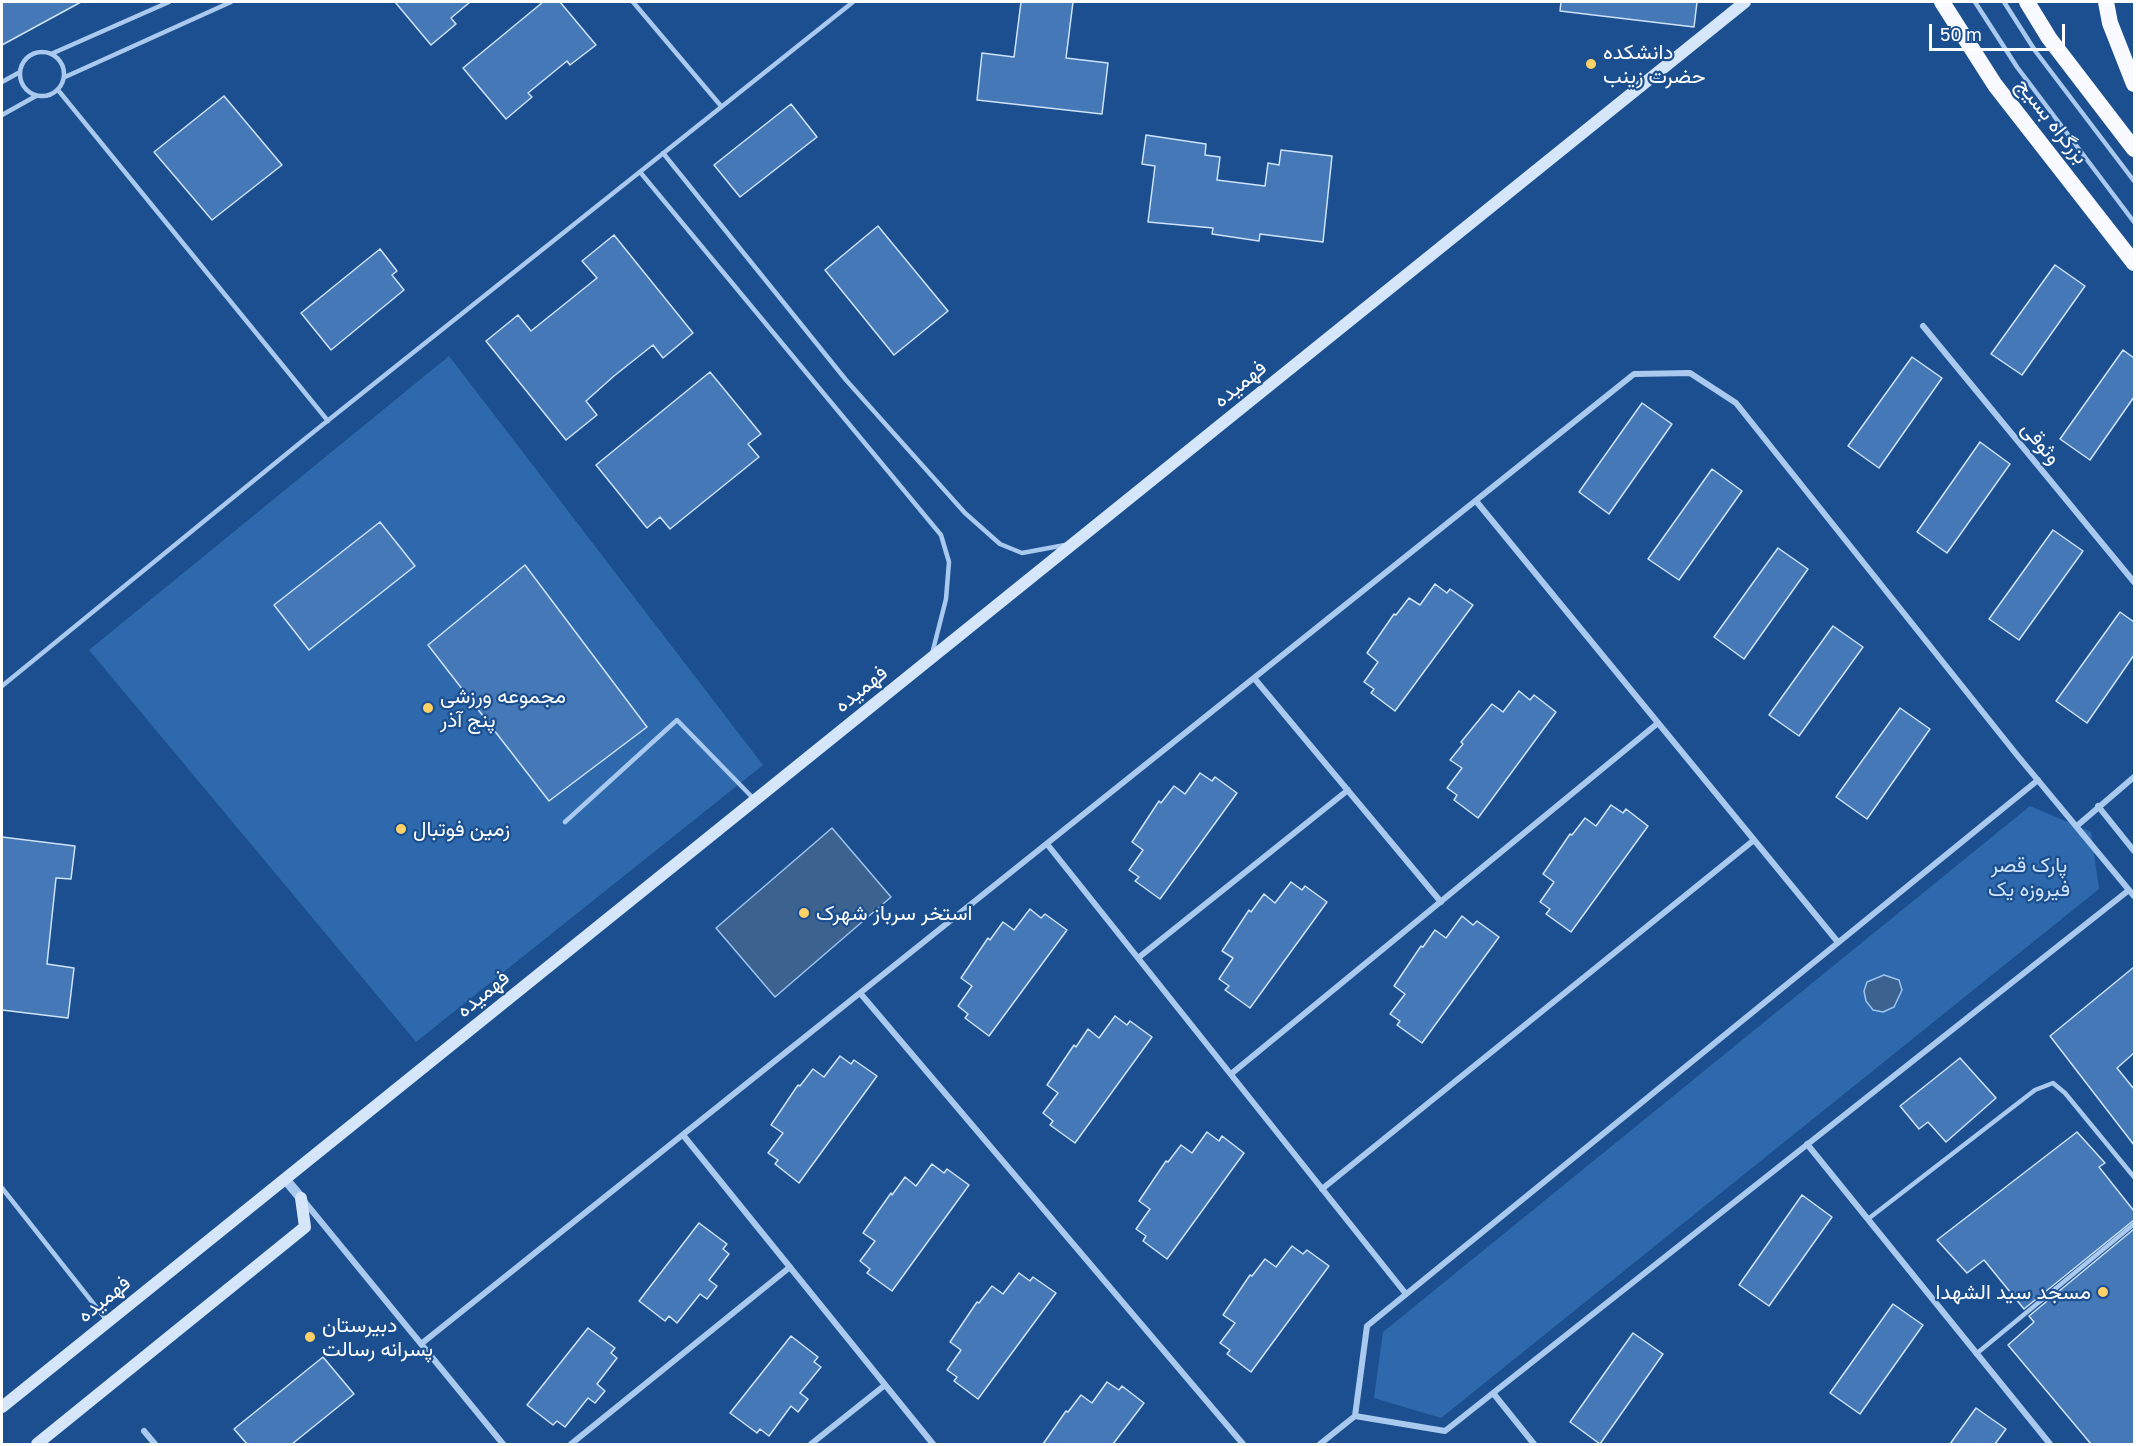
<!DOCTYPE html>
<meta charset="utf-8">
<style>
body{margin:0}
#map{position:relative;width:2136px;height:1446px;overflow:hidden;background:#1b4f8f;font-family:"Golos Text",sans-serif}
canvas{display:block}
.frame{position:absolute;inset:0;border:3px solid #fff;pointer-events:none}
.scale{position:absolute;left:1929px;top:24px;width:136px;height:27px;box-sizing:border-box;border:3px solid #fff;border-top:0;padding-left:8px;font-size:18px;line-height:21px;white-space:nowrap;color:#fff;-webkit-text-stroke:4px #1b4f8f;paint-order:stroke}
</style>
<div id="map">
<canvas width="2136" height="1446"></canvas>
<div class="frame"></div>
<div class="scale">50 m</div>
</div>
<script>
const g = document.querySelector('canvas').getContext('2d');
g.lineJoin = 'round';
function paint(path, color) { g.fillStyle = color; g.fill(path, 'evenodd'); }
const shape = rows => new Path2D(rows.map(r => 'M' + r).join(''));
function stroke(path, color, width, dash) { g.strokeStyle = color; g.lineWidth = width; g.lineCap = dash ? 'butt' : 'round'; g.setLineDash(dash || []); g.stroke(path); }
function label(font, color, halo, rows, align = 'center') {
  g.font = font + ' "Golos Text",Vazirmatn,sans-serif'; g.lineWidth = 4.5; g.setLineDash([]); g.textBaseline = 'middle'; g.strokeStyle = halo; g.fillStyle = color; for (const [text, x, y, turn = 0] of rows) {
    g.save(); g.translate(x, y); g.rotate((+turn || 0) * Math.PI / 180); g.textAlign = isNaN(turn) ? turn : align; if (halo) g.strokeText(text, 0, 0); g.fillText(text, 0, 0); g.restore();
  }
}
const green = shape([
 [449,356,763,765,416,1042,89,650],
 [2030,806,2091,832,2099,889,1441,1418,1374,1398,1383,1332]
]);
const water = shape([
 [832,828,891,897,775,997,716,928,832,828],
 [1884,975,1899,980,1902,990,1894,1007,1883,1012,1873,1010,1866,1001,1864,991,1867,982,1884,975]
]);
const building = shape([
 [2,2,81,2,2,45,2,2],
 [395,2,470,2,451,18,456,24,431,45,395,2],
 [543,2,560,2,596,45,570,65,567,61,528,93,532,97,506,119,463,68,543,2],
 [1021,2,1073,2,1066,58,1108,63,1102,114,977,100,982,53,1014,57,1021,2],
 [1561,2,1697,2,1694,27,1560,11,1561,2],
 [224,96,282,165,212,220,154,152,224,96],
 [791,104,817,137,740,197,714,165,791,104],
 [1146,135,1206,144,1205,155,1220,157,1217,180,1265,186,1268,163,1279,165,1281,150,1332,156,1323,242,1260,234,1259,241,1212,234,1213,228,1148,222,1155,166,1142,164,1146,135],
 [878,226,948,311,894,355,825,270,878,226],
 [614,235,693,333,663,358,653,345,614,376,586,401,597,415,566,440,486,341,518,315,531,331,597,278,582,261,614,235],
 [380,249,397,271,392,275,404,290,331,350,301,313,380,249],
 [2055,265,2085,286,2022,375,1991,354,2055,265],
 [2123,350,2134,358,2134,397,2090,460,2060,439,2123,350],
 [1912,357,1942,378,1879,468,1848,446,1912,357],
 [710,372,761,434,748,444,759,457,670,529,660,517,647,528,596,465,710,372],
 [1642,403,1672,424,1609,514,1579,492,1642,403],
 [1980,442,2010,464,1947,553,1917,532,1980,442],
 [1712,469,1742,491,1679,580,1648,559,1712,469],
 [380,522,415,566,309,650,274,605,380,522],
 [2053,530,2083,551,2019,640,1989,619,2053,530],
 [1778,548,1808,569,1744,659,1714,637,1778,548],
 [525,565,647,727,549,801,428,645,525,565],
 [1435,584,1447,593,1450,589,1473,605,1395,711,1371,693,1374,689,1364,682,1378,662,1367,653,1394,614,1396,615,1409,598,1420,605,1435,584],
 [2120,612,2134,622,2134,655,2087,723,2056,701,2120,612],
 [1833,626,1863,647,1799,736,1769,715,1833,626],
 [1519,691,1530,700,1534,695,1556,712,1478,818,1454,800,1457,795,1447,788,1462,768,1450,760,1463,744,1461,742,1492,704,1503,712,1519,691],
 [1900,708,1930,729,1867,819,1836,797,1900,708],
 [1200,773,1212,781,1215,777,1237,793,1160,899,1135,881,1139,877,1129,870,1143,850,1132,842,1159,801,1161,803,1174,786,1185,794,1200,773],
 [1611,805,1623,813,1626,809,1648,826,1571,932,1546,914,1550,909,1540,902,1554,882,1543,874,1570,834,1572,835,1585,818,1596,826,1611,805],
 [2,837,75,846,71,879,56,878,47,964,74,968,68,1018,2,1010,2,837],
 [1291,882,1302,890,1305,886,1327,902,1250,1008,1225,990,1229,986,1219,979,1233,958,1222,951,1249,910,1251,912,1264,894,1275,903,1291,882],
 [1030,909,1041,918,1045,914,1067,930,989,1036,965,1018,968,1014,958,1006,972,986,961,978,988,938,990,940,1003,922,1014,930,1030,909],
 [1462,916,1473,925,1477,921,1499,937,1422,1043,1397,1025,1400,1021,1390,1014,1405,994,1394,986,1421,946,1423,947,1435,930,1446,938,1462,916],
 [2134,967,2134,1053,2117,1068,2134,1089,2134,1145,2050,1036,2134,967],
 [1115,1016,1127,1025,1130,1021,1152,1037,1075,1143,1050,1125,1053,1121,1043,1113,1058,1093,1047,1085,1074,1045,1076,1047,1088,1029,1099,1038,1115,1016],
 [840,1056,851,1064,854,1060,877,1076,799,1183,775,1164,778,1160,768,1153,783,1133,771,1125,798,1085,800,1086,813,1069,824,1077,840,1056],
 [1960,1058,1996,1098,1946,1142,1928,1122,1919,1129,1900,1106,1960,1058],
 [1207,1132,1219,1141,1222,1136,1244,1153,1167,1259,1143,1241,1146,1236,1136,1229,1150,1209,1139,1201,1166,1161,1168,1162,1181,1145,1192,1153,1207,1132],
 [2077,1132,2105,1163,2099,1167,2134,1211,2134,1220,2024,1309,1984,1260,1967,1273,1937,1240,2077,1132],
 [932,1164,944,1173,947,1169,969,1185,892,1291,867,1273,870,1269,860,1261,875,1241,863,1233,891,1193,892,1195,905,1177,916,1186,932,1164],
 [1802,1195,1832,1217,1769,1306,1739,1285,1802,1195],
 [699,1223,727,1244,723,1249,729,1254,709,1280,717,1286,707,1299,700,1294,677,1323,669,1316,665,1321,639,1301,699,1223],
 [2134,1229,2134,1444,2091,1444,2008,1345,2034,1322,2029,1316,2134,1229],
 [1292,1246,1303,1254,1307,1250,1329,1266,1251,1372,1227,1354,1230,1350,1220,1343,1235,1323,1223,1315,1250,1275,1252,1276,1265,1259,1276,1267,1292,1246],
 [1019,1273,1030,1281,1033,1277,1056,1293,978,1399,954,1381,957,1377,947,1370,961,1350,950,1342,977,1302,979,1303,992,1286,1003,1294,1019,1273],
 [1893,1304,1923,1325,1860,1414,1830,1393,1893,1304],
 [588,1328,615,1348,611,1353,617,1358,597,1384,605,1391,595,1403,588,1398,565,1427,557,1421,553,1425,527,1405,588,1328],
 [1633,1333,1663,1354,1600,1444,1570,1422,1633,1333],
 [791,1336,818,1357,814,1362,821,1367,800,1393,808,1399,798,1412,791,1406,769,1436,760,1429,757,1433,730,1413,791,1336],
 [323,1357,354,1394,292,1444,247,1444,234,1429,323,1357],
 [1107,1382,1119,1390,1122,1386,1144,1403,1113,1444,1043,1444,1066,1411,1068,1412,1081,1395,1092,1403,1107,1382],
 [1976,1408,2006,1429,1995,1444,1950,1444,1976,1408]
]);
const service = shape([
 [633,2,721,106],
 [1975,2,2017,67,2134,222],
 [2004,2,2036,52,2134,181],
 '20 74a22 22 0 1 1 44 0a22 22 0 1 1-44 0Z',
 [51,54,169,2],
 [65,77,231,2],
 [2,82,20,72],
 [58,90,328,421],
 [2,115,36,96],
 [663,153,846,380,965,513,1000,544,1022,553,1065,545],
 [640,172,941,535,949,562,946,599,932,654],
 [2,686,306,438,853,2],
 [565,822,677,720,753,798],
 [2,1188,108,1322],
 [1868,1219,2035,1090,2053,1083,2065,1093,2134,1177],
 [1976,1354,2134,1224]
]);
const minor = shape([
 [1923,326,2134,582],
 [1476,501,1837,941],
 [1254,678,1441,902],
 [2098,806,2134,851],
 [2078,825,2134,777],
 [1047,844,1406,1294],
 [1138,958,1348,790],
 [860,993,1243,1444],
 [1231,1074,1658,723],
 [683,1135,933,1444],
 [1807,1144,2050,1444],
 [1322,1189,1754,840],
 [304,1201,503,1444],
 [421,1344,1634,374,1690,373,1736,403,2017,755,2134,896],
 [1493,1393,1534,1444],
 [1355,1416,1445,1431,2129,890],
 [144,1431,155,1444],
 [571,1444,790,1267],
 [811,1444,885,1385],
 [1320,1444,1355,1416,1367,1326,2038,780]
]);
const tertiary = shape([
 [285,1179,301,1198]
]);
const secondary = shape([
 [2,1407,1745,2],
 [37,1444,305,1227,301,1198]
]);
const trunk = shape([
 [1942,2,1995,85,2134,263],
 [2027,2,2049,38,2134,149],
 [2106,2,2110,23,2134,84]
]);
const markers = [
 [1591,64,6,"#ffd166"],
 [428,708,6,"#ffd166"],
 [401,829,6,"#ffd166"],
 [804,913,6,"#ffd166"],
 [2103,1292,6,"#ffd166"],
 [310,1337,6,"#ffd166"]
];
const poiNames = [
 ["دانشکده",1603,52],
 ["حضرت زینب",1603,76],
 ["مجموعه ورزشی",440,696],
 ["پنج آذر",440,720],
 ["زمین فوتبال",413,829],
 ["استخر سرباز شهرک",816,913],
 ["مسجد سید الشهدا",2091,1292,"right"],
 ["دبیرستان",322,1325],
 ["پسرانه رسالت",322,1349]
];
const streetNames = [
 ["بزرگراه بسیج",2052,121,52],
 ["فهمیده",1240,384,-39],
 ["وثوقی",2041,443,50],
 ["فهمیده",861,689,-39],
 ["فهمیده",483,994,-39],
 ["فهمیده",104,1299,-39]
];
const parkNames = [
 ["پارک قصر",2029,865],
 ["فیروزه یک",2029,889]
];
paint(green, '#2e69ad');
paint(water, '#3c6290');
stroke(water, '#9cc4f0', 1.5);
paint(building, '#4478b7');
stroke(building, '#cfe3fa', 1.5);
stroke(service, '#a9c9ee', 4.5);
stroke(minor, '#a9c9ee', 6);
stroke(tertiary, '#a9c9ee', 10);
stroke(secondary, '#d6e6fa', 12);
stroke(trunk, '#f8faff', 16);
for (const [x, y, r, color] of markers) { const dot = new Path2D(); dot.arc(x, y, r, 0, 2 * Math.PI); g.fillStyle = color; g.fill(dot); stroke(dot, '#1b4f8f', 2); }
label('21px', '#fff', '#1b4f8f', poiNames, 'left');
label('21px', '#fff', '#1b4f8f', streetNames);
label('21px', '#cfe3fa', '#1b4f8f', parkNames);
</script>
